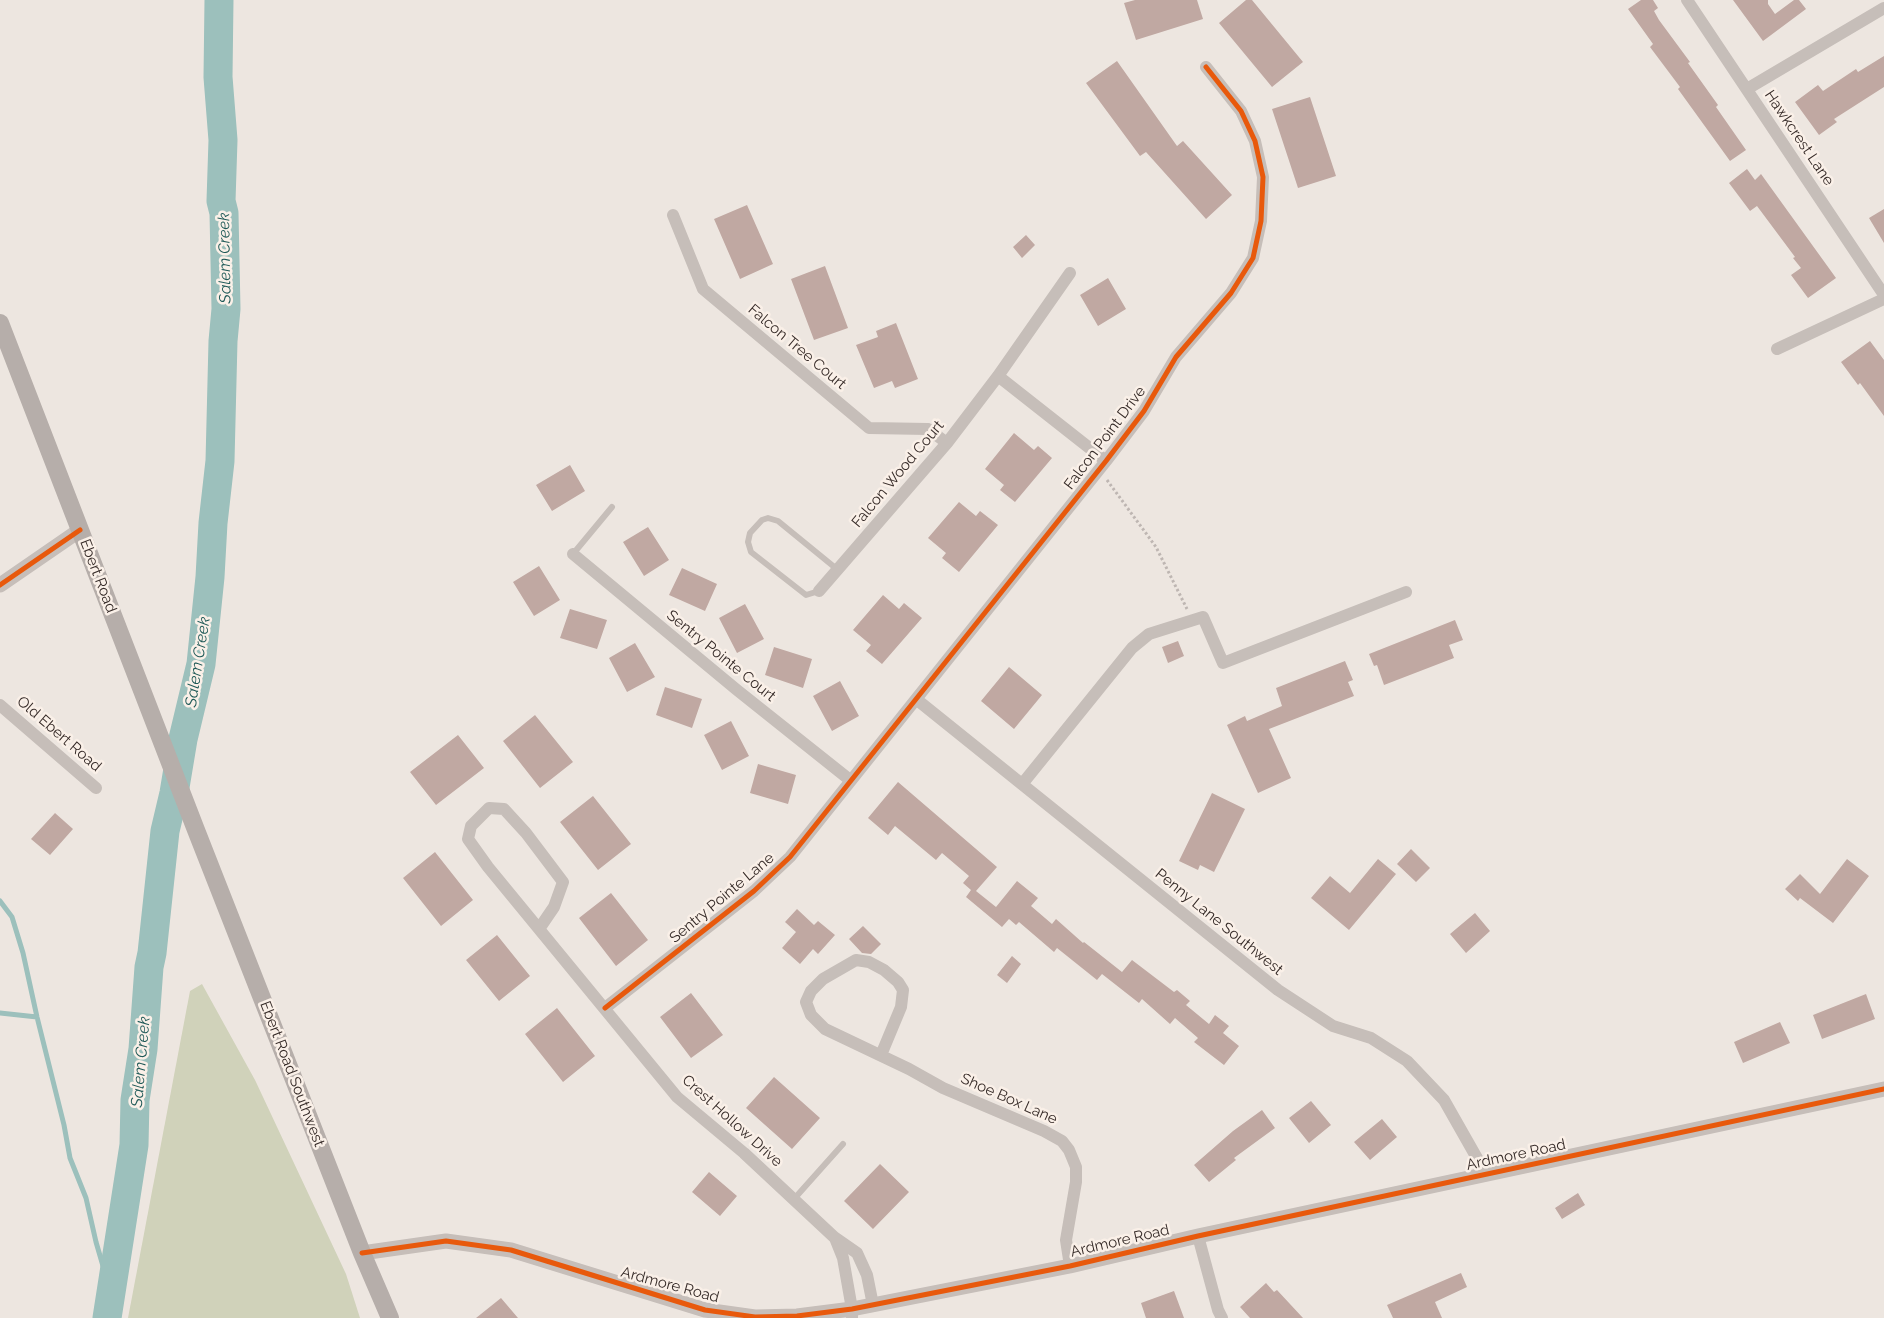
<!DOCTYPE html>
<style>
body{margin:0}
canvas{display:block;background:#ede6e0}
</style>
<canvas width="1884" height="1318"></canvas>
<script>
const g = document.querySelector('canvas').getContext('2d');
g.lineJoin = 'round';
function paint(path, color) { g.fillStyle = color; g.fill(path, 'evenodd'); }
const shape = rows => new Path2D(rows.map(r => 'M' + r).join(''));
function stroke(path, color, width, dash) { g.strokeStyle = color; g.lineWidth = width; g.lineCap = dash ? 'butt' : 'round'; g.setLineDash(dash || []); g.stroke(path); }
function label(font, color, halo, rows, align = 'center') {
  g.font = font + ' Raleway,sans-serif'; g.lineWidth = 5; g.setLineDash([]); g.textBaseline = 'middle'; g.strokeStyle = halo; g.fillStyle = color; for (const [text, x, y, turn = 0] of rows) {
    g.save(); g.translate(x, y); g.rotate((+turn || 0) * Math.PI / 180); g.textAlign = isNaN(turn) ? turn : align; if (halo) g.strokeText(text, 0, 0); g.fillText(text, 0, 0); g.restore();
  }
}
const green = shape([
 [202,984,255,1080,346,1274,360,1318,128,1318,190,991]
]);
const stream = shape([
 [0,901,12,917,23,953,37,1017,64,1125,70,1158,86,1198,96,1242,110,1290],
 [0,1013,37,1017]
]);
const river = shape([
 [107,1318,134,1145,135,1100,143,1049,149,967,152,953,165,831,174,793,183,739,201,664,210,577,213,523,220,461,223,341,226,309,224,213,221,201,223,140,218,77,219,0]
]);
const building = shape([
 [1135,0,1197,0,1203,19,1136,40,1124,3],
 [1246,0,1252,0,1303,62,1272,87,1219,23],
 [1641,0,1653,0,1658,8,1654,11,1659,20,1690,62,1688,63,1718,105,1716,107,1746,150,1730,161,1678,89,1680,87,1650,47,1653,44,1628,9],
 [1733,0,1768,0,1768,4,1775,14,1794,0,1799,0,1806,9,1763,41],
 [1884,56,1884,87,1834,119,1837,122,1819,135,1795,102,1818,85,1823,91,1856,69,1858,72],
 [1117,61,1177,146,1183,141,1232,195,1206,219,1146,152,1140,156,1086,83],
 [1310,97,1336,176,1298,188,1272,109],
 [1747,169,1755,180,1761,174,1836,278,1808,298,1791,275,1801,268,1793,258,1795,257,1757,206,1750,211,1729,183],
 [747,205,773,264,740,279,714,219],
 [1884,209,1884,243,1869,218],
 [1026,235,1035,245,1022,258,1013,247],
 [825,266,848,328,814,340,791,279],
 [1108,278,1126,309,1098,326,1080,295],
 [896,323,918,379,895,388,892,381,874,388,856,345,878,337,876,331],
 [1870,341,1884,360,1884,416,1860,383,1858,385,1841,362],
 [1014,433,1034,450,1038,446,1052,458,1015,502,1000,490,1004,485,985,469],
 [570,465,585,491,552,511,536,485],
 [959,502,976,516,980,511,998,525,959,572,942,558,946,553,928,538],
 [648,527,669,560,644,576,623,542],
 [539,566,560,600,534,616,513,582],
 [682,568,717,584,705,611,669,595],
 [883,595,899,609,904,603,922,618,882,664,866,651,871,645,853,630],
 [745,604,764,639,737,653,719,618],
 [570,609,607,620,597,649,560,638],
 [1455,620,1463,640,1449,645,1454,658,1384,685,1377,665,1374,666,1369,654],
 [1178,641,1184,656,1168,663,1162,647],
 [635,643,655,677,627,692,609,658],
 [774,647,812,659,803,688,765,675],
 [1345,661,1353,680,1348,682,1354,696,1269,729,1291,778,1258,793,1227,725,1245,716,1247,721,1282,706,1276,688],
 [1009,667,1042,695,1014,729,981,701],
 [840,681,859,716,832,731,813,696],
 [665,687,702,699,692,728,656,715],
 [535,715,573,762,540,788,503,741],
 [731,721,749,756,722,770,704,735],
 [458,735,484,768,436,805,410,772],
 [758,764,796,775,788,804,750,793],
 [898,782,997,867,976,891,996,907,1017,881,1038,898,1031,906,1052,924,1056,919,1083,943,1084,942,1122,972,1132,960,1174,992,1177,990,1190,1001,1186,1005,1209,1024,1215,1015,1229,1026,1223,1033,1239,1046,1224,1065,1194,1042,1198,1038,1175,1018,1170,1024,1142,999,1139,1003,1102,974,1097,980,1057,948,1054,952,1019,922,1016,925,1009,919,1002,927,966,897,971,890,963,883,969,876,942,853,936,860,895,826,888,835,868,818],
 [1212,793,1245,809,1214,872,1200,865,1198,870,1179,861],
 [593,796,631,844,598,870,560,822],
 [55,813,73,829,50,855,31,839],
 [1411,849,1430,868,1416,882,1397,864],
 [435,852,473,900,441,926,403,878],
 [1378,859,1396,874,1349,930,1311,898,1330,876,1350,893],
 [1847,859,1869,876,1833,923,1800,898,1798,901,1785,889,1800,874,1820,894],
 [611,893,648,940,616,966,579,918],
 [797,909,814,925,818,921,835,935,818,954,813,949,800,964,782,948,796,932,785,922],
 [1475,913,1490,931,1466,953,1450,934],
 [863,926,881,944,871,954,862,953,849,939],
 [497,935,530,976,499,1001,466,960],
 [1012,956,1021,964,1007,983,997,975],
 [691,993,723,1035,691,1058,660,1017],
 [1866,994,1875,1019,1822,1039,1813,1015],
 [557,1008,595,1056,563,1082,525,1034],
 [1780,1022,1790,1043,1743,1063,1734,1042],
 [774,1077,820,1118,792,1149,746,1108],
 [1311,1101,1331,1125,1309,1143,1289,1118],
 [1262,1110,1275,1128,1234,1158,1236,1160,1209,1182,1194,1165,1233,1131],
 [1382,1119,1397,1137,1370,1160,1354,1142],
 [880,1164,909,1192,873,1229,844,1201],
 [709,1172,737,1196,720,1216,692,1192],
 [1578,1193,1585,1205,1562,1219,1555,1208],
 [1461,1273,1467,1287,1435,1302,1442,1318,1393,1318,1387,1305],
 [1266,1283,1274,1292,1277,1290,1303,1318,1250,1318,1240,1307],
 [1174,1291,1184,1318,1146,1318,1141,1303],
 [501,1298,518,1318,476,1318]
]);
const path = shape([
 [1107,480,1156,547,1187,609]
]);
const service = shape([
 [573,554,612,507],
 [819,591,806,595,751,552,748,542,750,533,762,520,768,518,778,521,838,570],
 [794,1199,843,1144]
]);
const minor = shape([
 [1687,0,1884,295],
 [1747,89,1884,8],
 [673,215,703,289,869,428,928,429,947,443],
 [1777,349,1884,299],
 [998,376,1106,461],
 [573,554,737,690,850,780],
 [819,591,947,443,998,376,1070,273],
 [916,699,1278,990,1333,1026,1371,1038,1407,1061,1444,1100,1486,1174],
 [0,705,96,788],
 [1023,783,1132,648,1149,634,1203,617,1223,663,1406,592],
 [539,929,554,907,563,882,526,833,504,809,489,808,471,826,468,839,488,867,677,1097,744,1153,834,1237,857,1253,867,1275,873,1305],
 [605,1008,754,891,790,857,1106,461,1144,411,1176,357,1231,293,1253,258,1261,221,1263,177,1255,141,1241,111,1206,67],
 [881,1055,901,1007,903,990,898,982,884,970,869,962,856,960,823,979,811,991,806,1002,811,1015,825,1029,909,1069,943,1088,1044,1131,1062,1141,1069,1150,1076,1167,1076,1182,1066,1240,1070,1266],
 [1198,1236,1218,1310,1222,1318],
 [835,1238,843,1258,852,1309,852,1318]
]);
const tertiary = shape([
 [0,585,80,530],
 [362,1253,446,1241,511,1250,705,1310,755,1317,797,1316,852,1309,1070,1266,1198,1236,1884,1089]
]);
const secondary = shape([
 [0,323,196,830,362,1253,390,1318]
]);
const cycleway = shape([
 [0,585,80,530],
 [605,1008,754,891,790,857,1106,461,1144,411,1176,357,1231,293,1253,258,1261,221,1263,177,1255,141,1241,111,1206,67],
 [362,1253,446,1241,511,1250,705,1310,755,1317,797,1316,852,1309,1070,1266,1198,1236,1884,1089]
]);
const streetNames = [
 ["Hawkcrest Lane",1799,138,56],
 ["Falcon Tree Court",797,347,40],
 ["Falcon Point Drive",1105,438,-53],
 ["Falcon Wood Court",898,474,-50],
 ["Ebert Road",98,576,69],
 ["Sentry Pointe Court",721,656,39],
 ["Old Ebert Road",59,734,41],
 ["Sentry Pointe Lane",722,898,-40],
 ["Penny Lane Southwest",1219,922,39],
 ["Ebert Road Southwest",292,1074,69],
 ["Shoe Box Lane",1009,1099,24],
 ["Crest Hollow Drive",732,1121,42],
 ["Ardmore Road",1516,1155,-12],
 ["Ardmore Road",1120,1241,-13],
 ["Ardmore Road",670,1285,15]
];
const waterNames = [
 ["Salem Creek",225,258,-91],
 ["Salem Creek",198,662,-81],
 ["Salem Creek",141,1062,-85]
];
paint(green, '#d0d2ba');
stroke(stream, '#9cc0bc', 5);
stroke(river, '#9cc0bc', 29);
paint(building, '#c0a8a2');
stroke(path, '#beb6b2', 3, [2.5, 2.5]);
stroke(service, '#c6beb9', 6);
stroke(minor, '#c6beb9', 12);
stroke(tertiary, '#c6beb9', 15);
stroke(secondary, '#b6aeaa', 18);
stroke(cycleway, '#e8590c', 5);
label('15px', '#362b28', '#faf0e8', streetNames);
label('italic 16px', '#1d5856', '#faf0e8', waterNames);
</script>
